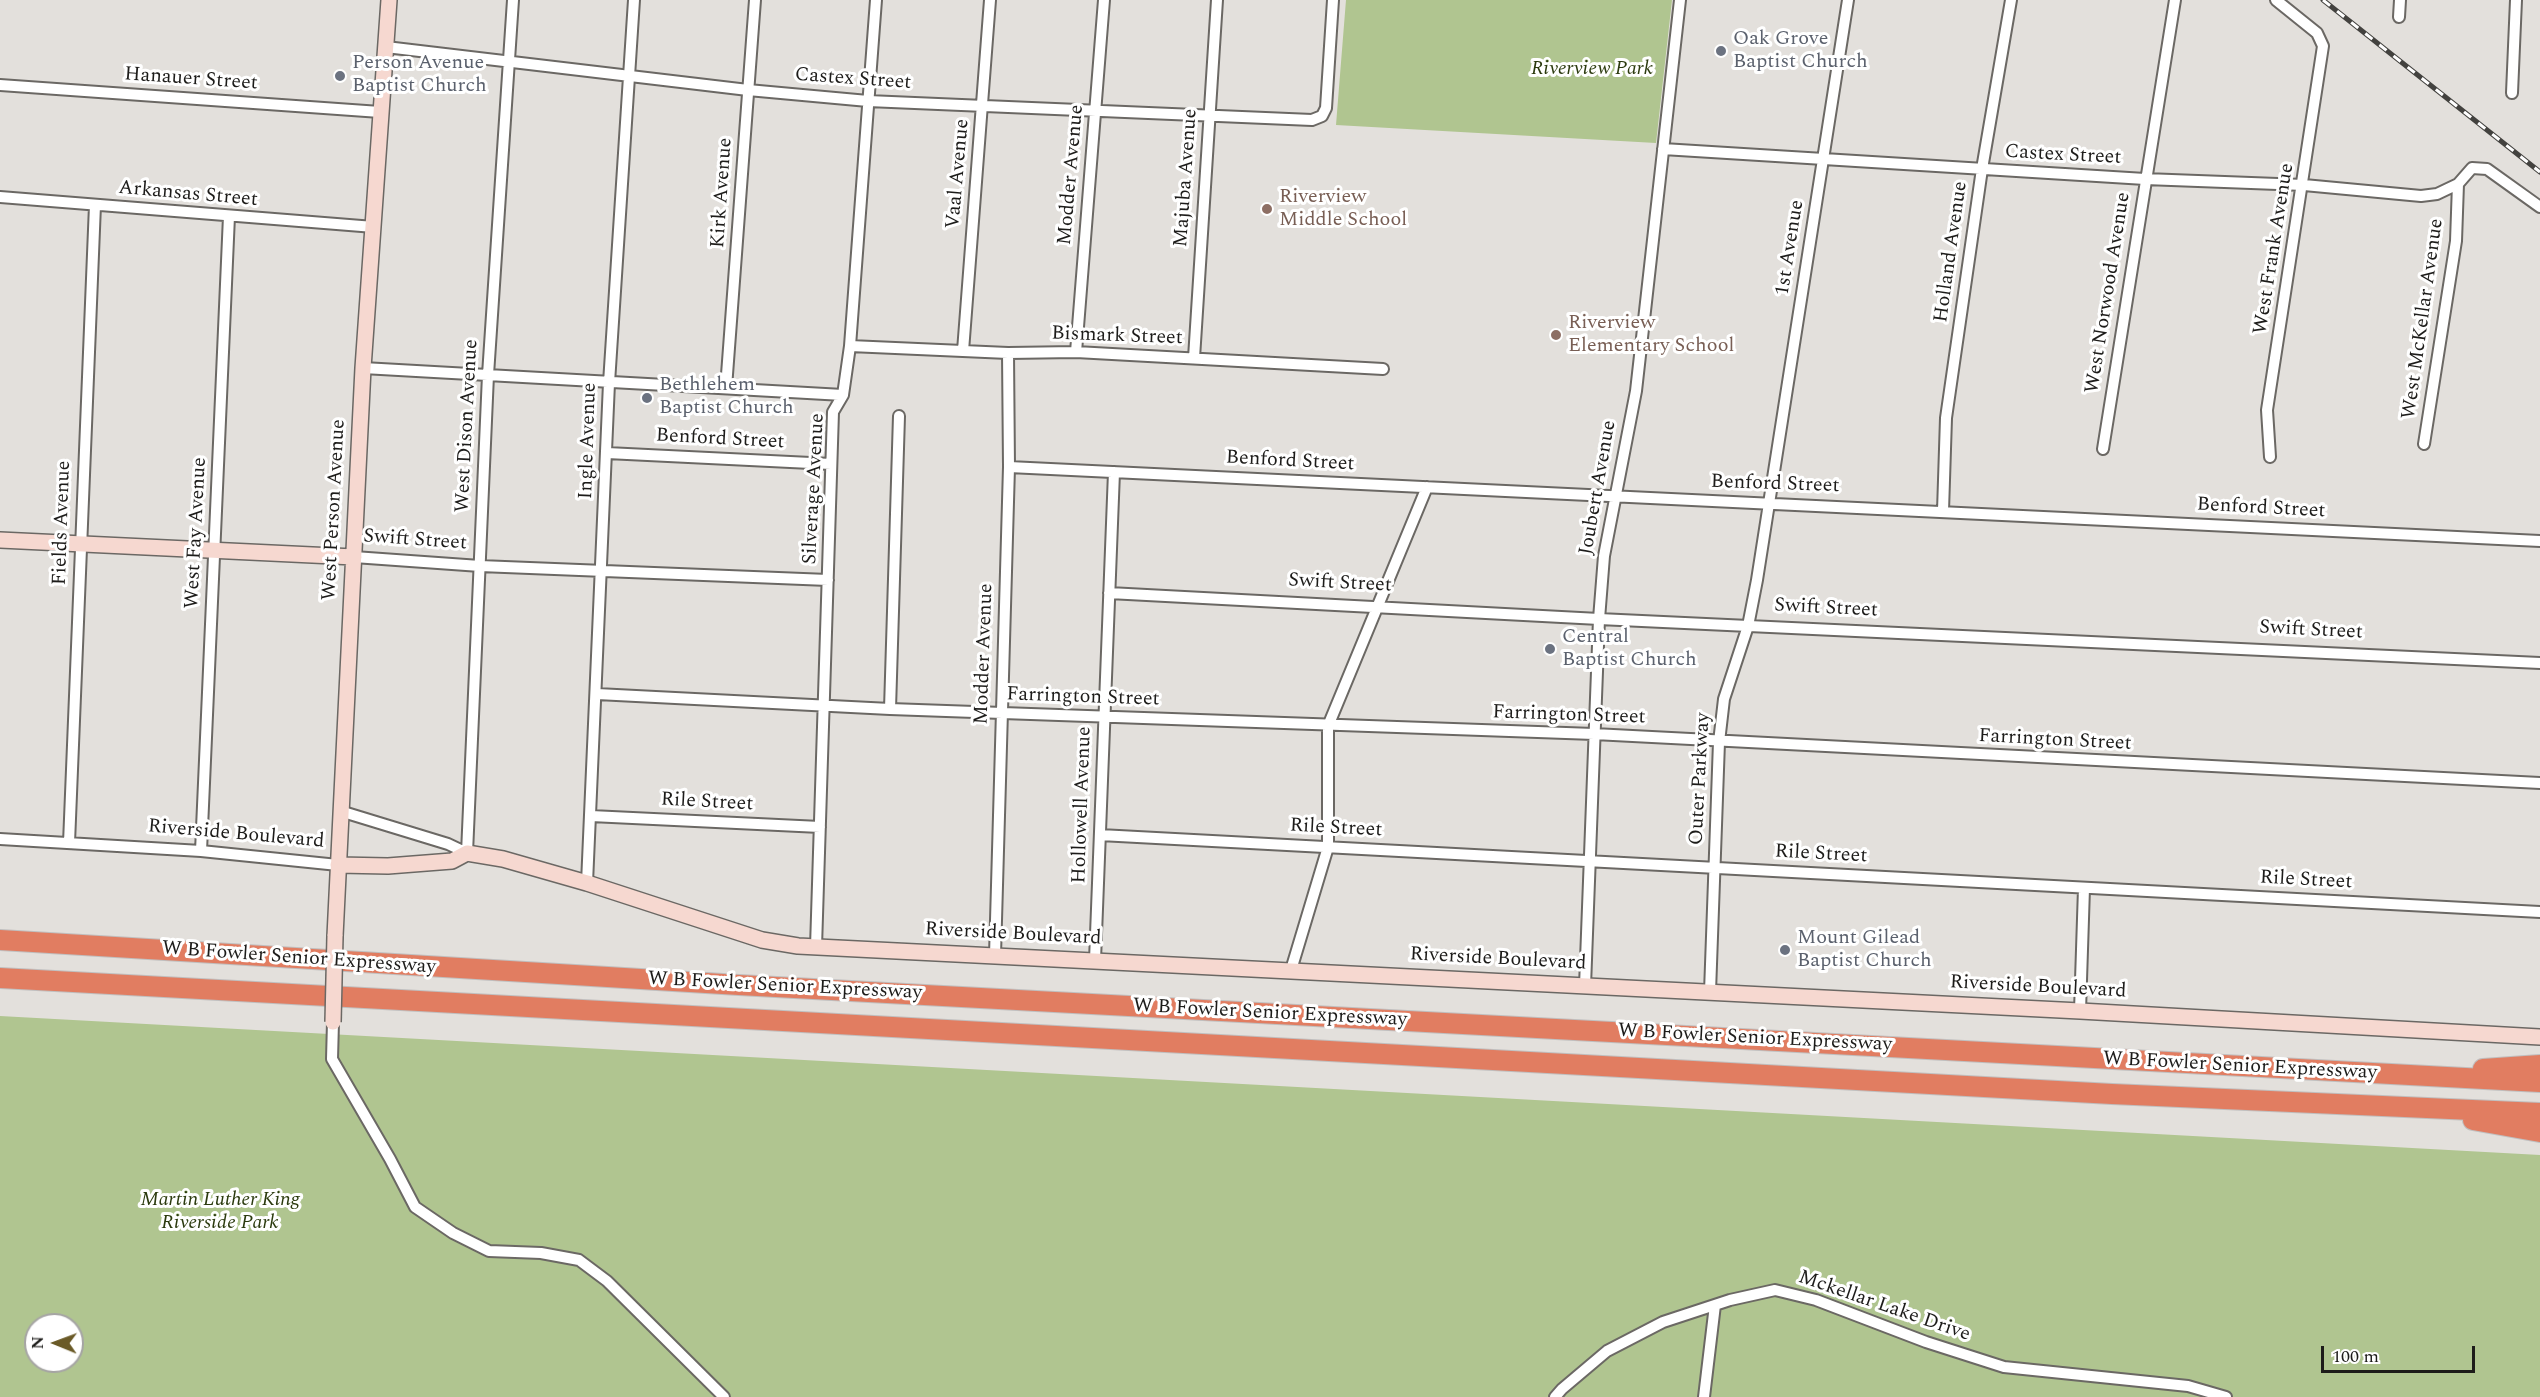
<!DOCTYPE html>
<style>
body{margin:0}
#map{position:relative;width:2540px;height:1397px;overflow:hidden;background:#e3e0dc;font-family:Spectral,serif}
canvas{display:block}
.north{position:absolute;left:24px;top:1313px;width:60px;height:60px;box-sizing:border-box;background:#fff;border:2px solid #a5a4a3;border-radius:50%;rotate:271deg;font-size:16px;font-weight:700;line-height:24px;text-align:center;color:#1d1c1a}
.north::after{content:'';display:block;margin:auto;width:21px;height:27px;background:#6a5a27;clip-path:polygon(50% 0,100% 100%,50% 72%,0 100%)}
.scale{position:absolute;left:2321px;top:1346px;width:154px;height:27px;box-sizing:border-box;border:3px solid #1d1c1a;border-top:0;padding-left:8px;font-size:18px;line-height:21px;white-space:nowrap;color:#1d1c1a;-webkit-text-stroke:4px #fff;paint-order:stroke}
</style>
<div id="map">
<canvas width="2540" height="1397"></canvas>
<div class="north">N</div>
<div class="scale">100 m</div>
</div>
<script>
const g = document.querySelector('canvas').getContext('2d');
g.lineJoin = 'round';
function paint(path, color) { g.fillStyle = color; g.fill(path, 'evenodd'); }
const shape = rows => new Path2D(rows.map(r => 'M' + r).join(''));
function stroke(path, color, width, dash) { g.strokeStyle = color; g.lineWidth = width; g.lineCap = dash ? 'butt' : 'round'; g.setLineDash(dash || []); g.stroke(path); }
function label(font, color, halo, rows, align = 'center') {
  g.font = font + ' Spectral,serif'; g.lineWidth = 6; g.setLineDash([]); g.textBaseline = 'middle'; g.strokeStyle = halo; g.fillStyle = color; for (const [text, x, y, turn = 0] of rows) {
    g.save(); g.translate(x, y); g.rotate((+turn || 0) * Math.PI / 180); g.textAlign = isNaN(turn) ? turn : align; if (halo) g.strokeText(text, 0, 0); g.fillText(text, 0, 0); g.restore();
  }
}
const green = shape([
 [1346,0,1672,0,1656,143,1336,125],
 [0,1016,2540,1155,2540,1397,0,1397],
 [36,1325,72,1325,72,1361,36,1361]
]);
const street = shape([
 [2399,17,2400,0],
 [386,47,748,90,868,101,1312,120,1322,116,1326,108,1333,0],
 [0,85,380,112],
 [2512,93,2516,0],
 [1663,149,2145,179,2304,185,2421,196,2437,194,2458,184],
 [0,197,374,227],
 [850,346,1008,353,1076,352,1383,369],
 [963,351,990,0],
 [1076,352,1104,0],
 [1194,358,1217,0],
 [363,368,843,395],
 [726,388,755,0],
 [2424,444,2456,241,2458,184,2472,168,2487,169,2540,207],
 [2103,449,2175,0],
 [607,453,831,464],
 [2270,457,2267,410,2323,46,2317,33,2276,0],
 [1009,467,2540,541],
 [1943,511,1946,418,1982,169,2011,0],
 [354,557,480,566,828,580],
 [1109,593,1599,619,2540,663],
 [597,694,890,709,1594,734,2540,783],
 [890,709,899,416],
 [340,811,448,844,467,853,488,375,513,0],
 [591,816,820,827],
 [1100,835,2540,912],
 [0,839,201,851,338,865],
 [69,843,95,205],
 [201,851,229,216],
 [587,883,609,383,634,0],
 [816,947,833,412,843,395,850,346,876,0],
 [995,955,1009,467,1008,353],
 [1095,960,1114,472],
 [1291,970,1328,847,1328,726,1427,487],
 [1585,986,1599,619,1604,556,1636,391,1680,0],
 [1710,992,1719,742,1724,699,1748,626,1757,580,1848,0],
 [2080,1011,2084,888],
 [333,1022,332,1059,390,1159,415,1207,453,1233,489,1251,541,1253,579,1260,607,1281,724,1397],
 [1555,1397,1562,1389,1607,1351,1663,1322,1730,1300,1775,1290,1816,1300,1926,1342,2004,1367,2188,1386,2226,1397],
 [1704,1397,1715,1305]
]);
const secondary = shape([
 [0,540,354,557],
 [338,865,388,866,452,861,467,853,503,859,587,883,762,940,798,946,2080,1011,2540,1037],
 [335,936,363,368,389,0]
]);
const highway = shape([
 [0,940,739,985,2540,1082],
 [0,978,2112,1094,2540,1113],
 [2483,1069,2540,1065],
 [2473,1120,2540,1132]
]);
const rail = shape([
 [2323,0,2540,172]
]);
const secondaryBridge = shape([
 [333,1022,335,936]
]);
const markers = [
 [1721,51,6,"#6b7280"],
 [340,76,6,"#6b7280"],
 [1267,209,6,"#8d6e63"],
 [1556,335,6,"#8d6e63"],
 [647,398,6,"#6b7280"],
 [1550,649,6,"#6b7280"],
 [1785,950,6,"#6b7280"]
];
const worshipNames = [
 ["Oak Grove",1733,40],
 ["Baptist Church",1733,63],
 ["Person Avenue",352,64],
 ["Baptist Church",352,87],
 ["Bethlehem",659,386],
 ["Baptist Church",659,409],
 ["Central",1562,638],
 ["Baptist Church",1562,661],
 ["Mount Gilead",1797,939],
 ["Baptist Church",1797,962]
];
const parkNames = [
 ["Riverview Park",1592,70],
 ["Martin Luther King",220,1201],
 ["Riverside Park",220,1224]
];
const streetNames = [
 ["Hanauer Street",191,80,4],
 ["Castex Street",853,80,4],
 ["Castex Street",2063,156,3],
 ["Vaal Avenue",959,174,-85],
 ["Modder Avenue",1072,175,-85],
 ["Majuba Avenue",1187,178,-86],
 ["Kirk Avenue",723,193,-86],
 ["Arkansas Street",188,195,5],
 ["1st Avenue",1791,248,-81],
 ["West Frank Avenue",2275,249,-81],
 ["Holland Avenue",1952,252,-82],
 ["West Norwood Avenue",2109,293,-81],
 ["West McKellar Avenue",2424,319,-82],
 ["Bismark Street",1117,337,2],
 ["West Dison Avenue",468,426,-87],
 ["Benford Street",720,440,3],
 ["Ingle Avenue",589,441,-88],
 ["Benford Street",1290,462,3],
 ["Benford Street",1775,485,2],
 ["Joubert Avenue",1599,488,-80],
 ["Silverage Avenue",815,489,-87],
 ["Benford Street",2261,509,3],
 ["West Person Avenue",335,510,-87],
 ["Fields Avenue",63,523,-88],
 ["West Fay Avenue",197,533,-87],
 ["Swift Street",415,541,4],
 ["Swift Street",1340,584,3],
 ["Swift Street",1826,609,3],
 ["Swift Street",2311,631,3],
 ["Modder Avenue",985,654,-88],
 ["Farrington Street",1083,698,2],
 ["Farrington Street",1569,716,2],
 ["Farrington Street",2055,741,3],
 ["Outer Parkway",1701,779,-87],
 ["Rile Street",707,803,3],
 ["Hollowell Avenue",1083,805,-88],
 ["Rile Street",1336,829,3],
 ["Riverside Boulevard",236,835,5],
 ["Rile Street",1821,855,3],
 ["Rile Street",2306,881,3],
 ["Riverside Boulevard",1013,935,3],
 ["W B Fowler Senior Expressway",299,959,4],
 ["Riverside Boulevard",1498,960,3],
 ["W B Fowler Senior Expressway",785,987,3],
 ["Riverside Boulevard",2038,988,3],
 ["W B Fowler Senior Expressway",1270,1014,3],
 ["W B Fowler Senior Expressway",1755,1039,3],
 ["W B Fowler Senior Expressway",2240,1067,3],
 ["Mckellar Lake Drive",1884,1307,19]
];
const educationNames = [
 ["Riverview",1279,198],
 ["Middle School",1279,221],
 ["Riverview",1568,324],
 ["Elementary School",1568,347]
];
paint(green, '#b0c590');
stroke(street, '#6b6864', 14);
stroke(secondary, '#6b6864', 18);
stroke(highway, '#c0bfbf', 22);
stroke(street, '#fff', 10);
stroke(secondary, '#f6d8d0', 15);
stroke(highway, '#e17d61', 20);
stroke(rail, '#43423f', 5);
stroke(rail, '#fff', 3, [9]);
stroke(secondaryBridge, '#6b6864', 18, []);
stroke(secondaryBridge, '#f6d8d0', 15);
for (const [x, y, r, color] of markers) { const dot = new Path2D(); dot.arc(x, y, r, 0, 2 * Math.PI); g.fillStyle = color; g.fill(dot); stroke(dot, '#fff', 2); }
label('20px', '#5b616d', '#fff', worshipNames, 'left');
label('italic 20px', '#2b3a0e', '#fff', parkNames);
label('20px', '#1d1c1a', '#fff', streetNames);
label('20px', '#785e54', '#fff', educationNames, 'left');
</script>
